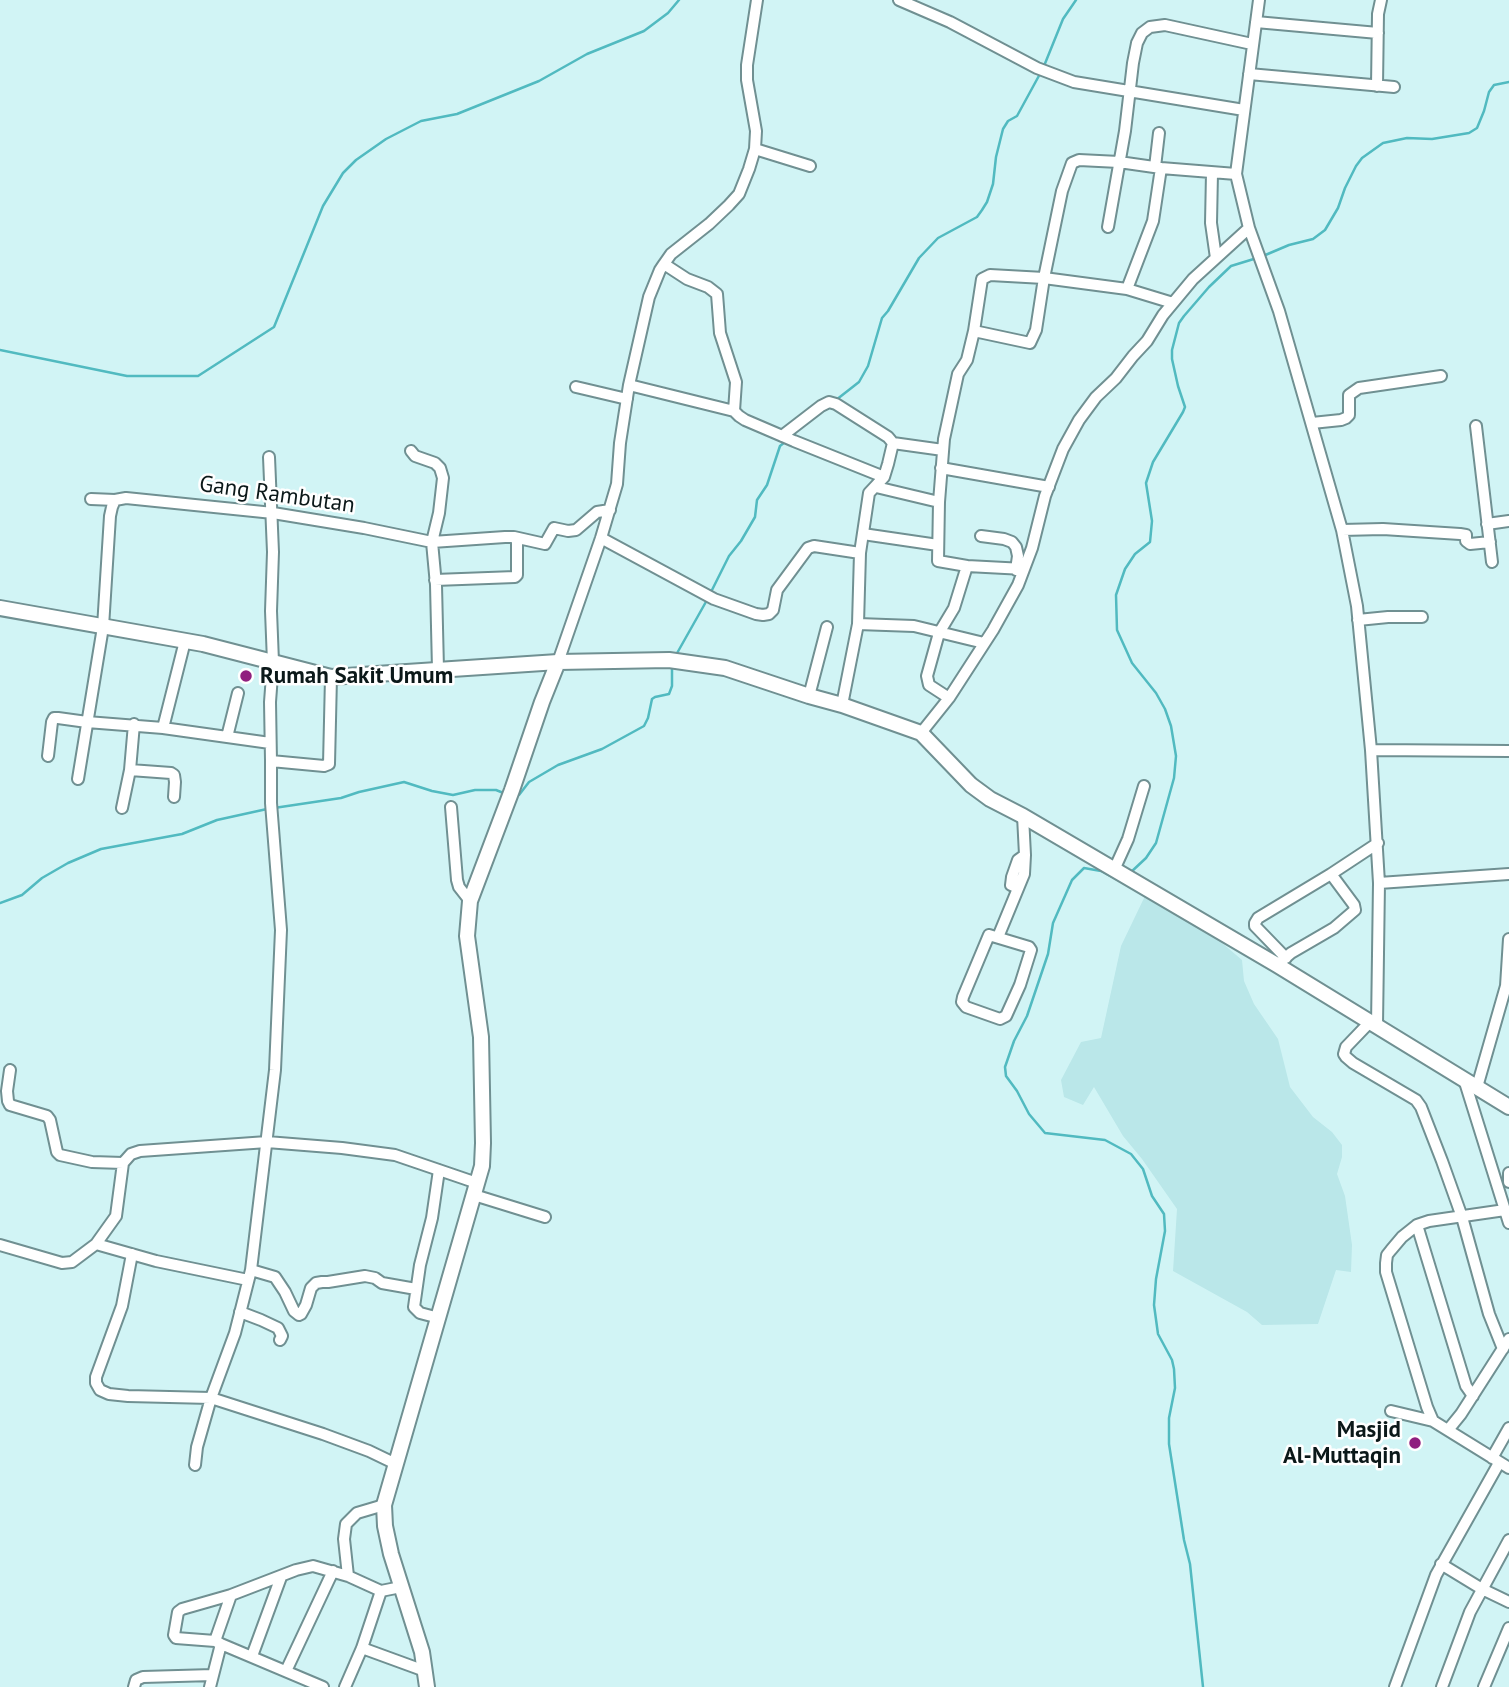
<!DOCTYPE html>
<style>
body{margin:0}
canvas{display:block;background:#d1f4f5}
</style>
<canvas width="1509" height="1687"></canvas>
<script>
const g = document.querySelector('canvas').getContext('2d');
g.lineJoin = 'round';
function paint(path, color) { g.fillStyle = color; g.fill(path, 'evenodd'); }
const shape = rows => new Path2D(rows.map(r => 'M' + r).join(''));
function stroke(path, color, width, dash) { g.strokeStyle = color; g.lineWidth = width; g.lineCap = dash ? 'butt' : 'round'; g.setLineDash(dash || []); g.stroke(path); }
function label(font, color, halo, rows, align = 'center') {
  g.font = font + ' "PT Sans",sans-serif'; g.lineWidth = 5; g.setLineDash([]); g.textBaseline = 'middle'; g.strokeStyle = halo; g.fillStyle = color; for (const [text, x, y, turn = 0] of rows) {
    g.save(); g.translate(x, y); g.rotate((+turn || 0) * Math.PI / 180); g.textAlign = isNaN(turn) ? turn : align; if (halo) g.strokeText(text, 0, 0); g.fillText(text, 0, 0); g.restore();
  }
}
const built = shape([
 [1145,896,1215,937,1242,960,1244,981,1254,1004,1278,1039,1290,1087,1313,1117,1332,1132,1342,1145,1342,1157,1337,1174,1345,1196,1352,1245,1351,1272,1336,1270,1318,1324,1262,1325,1247,1312,1173,1271,1177,1209,1142,1159,1123,1136,1094,1087,1083,1105,1064,1097,1061,1080,1081,1042,1101,1038,1121,946]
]);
const stream = shape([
 [1044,66,1063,19,1076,0],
 [1263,256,1289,245,1313,239,1325,230,1338,208,1345,188,1356,166,1362,158,1383,143,1407,138,1432,139,1469,133,1477,128,1484,111,1489,92,1494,85,1509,82],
 [0,350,127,376,198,376,274,327,323,206,343,173,356,160,386,139,421,121,457,114,539,81,587,54,644,31,668,13,679,0],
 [836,400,859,382,868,366,882,318,888,311,919,258,938,238,977,217,982,210,987,202,993,184,996,157,1003,129,1008,121,1017,116,1041,72],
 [710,594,729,556,741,541,755,517,757,500,767,485,780,446,785,442],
 [676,655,707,600],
 [516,795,519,795,529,782,558,765,602,749,644,726,648,718,652,699,655,697,669,694,672,686,672,664],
 [274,808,341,798,359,792,404,782,432,791,453,795,475,790,496,790,506,794],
 [1130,873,1146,858,1156,843,1174,778,1176,756,1171,726,1165,709,1156,693,1132,663,1117,630,1116,595,1125,569,1135,554,1150,542,1152,521,1146,483,1153,462,1183,412,1185,407,1178,386,1172,359,1172,350,1179,323,1184,316,1209,287,1231,266,1257,258],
 [1116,879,1101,871,1084,868,1072,880,1053,923,1048,954,1027,1016,1014,1041,1005,1067,1006,1076,1017,1091,1029,1114,1045,1133,1105,1140,1131,1154,1143,1169,1152,1196,1164,1214,1165,1231,1156,1279,1154,1305,1158,1334,1172,1360,1174,1369,1175,1388,1169,1418,1169,1444,1184,1540,1190,1564,1203,1687],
 [0,903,22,895,42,878,68,863,101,849,182,834,217,820,267,809]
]);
const minor = shape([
 [899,0,950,22,1037,68,1074,82,1244,110],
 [1259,0,1236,174,1249,228,1279,311,1342,530,1357,606,1371,750],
 [1256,22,1378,33],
 [1249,74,1394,87],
 [1377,86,1378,14,1381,0],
 [755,149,810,166],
 [1155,167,1159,133],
 [1212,173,1211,223,1216,258],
 [1108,227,1125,131,1133,63,1137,43,1142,33,1150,27,1165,25,1252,44],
 [664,264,671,254,709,224,729,205,739,194,749,169,755,149,756,131,747,80,747,65,757,0],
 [1127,289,1173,303],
 [974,331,1030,343,1036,330,1044,278,1127,289,1153,221,1161,168],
 [629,385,734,411],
 [576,387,627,399],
 [1312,423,1341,420,1346,418,1349,415,1349,395,1359,388,1441,376],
 [1476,426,1492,562],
 [782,436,821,406,829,402,836,404,888,437,893,443],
 [411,451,415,456,435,463,440,468,443,478,439,513,432,542,436,585,438,669],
 [269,457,273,552,271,611,273,662,270,702,271,761],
 [941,468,1049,487],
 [876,487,939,502],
 [91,499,115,500,126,498,273,513,364,528,432,542,505,537,514,537,517,541,517,575,515,577,435,580],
 [1487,524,1509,521],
 [1342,530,1383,529,1460,534,1466,535,1466,541,1470,544,1490,542],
 [863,534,938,545],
 [981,536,1004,539,1012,542,1016,547,1018,556,1016,570],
 [514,537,545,544,554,528,568,531,576,530,597,512,610,510],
 [601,538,714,599,756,614,763,615,769,614,773,610,777,590,808,548,814,546,860,553],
 [967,566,938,561,939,502,944,439,958,374,967,360,974,331,982,279,990,275,1044,278,1062,191,1072,163,1079,160,1119,162,1161,168,1236,174],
 [1358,620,1388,617,1422,617],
 [858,624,914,626,984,643],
 [558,662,601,538,617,484,620,443,629,385,649,297,660,270,664,264,687,279,708,287,717,294,720,333,736,382,734,411,739,416,745,420,794,441,884,477],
 [809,696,827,627],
 [949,698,929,685,927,676,939,633,954,608,967,566,1024,569],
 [842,705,858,624,860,553,869,493,884,477,888,464,893,443,943,450],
 [163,728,185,641],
 [921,733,949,698,993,630,1018,585,1032,548,1045,496,1063,449,1079,420,1096,397,1116,378,1133,356,1147,341,1163,315,1193,279,1249,228],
 [227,737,238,693],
 [48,756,52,722,54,718,58,718,87,722,163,728,270,743],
 [130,770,171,773,174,775,175,782,174,797],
 [78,779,103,627,110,516,112,507,115,500],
 [451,807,457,880,459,887,470,901],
 [122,808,130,770,134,724],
 [1114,870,1128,839,1144,786],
 [1379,883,1371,750,1509,751],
 [1018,888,1011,885,1012,877,1018,860,1025,855],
 [989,935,1029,947,1031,950,1020,985,1006,1016,1000,1019,966,1007,962,1002,963,997,989,935],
 [998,937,1024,874,1025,855,1023,816],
 [1286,958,1255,926,1255,923,1258,918,1331,874],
 [1277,965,1291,953,1334,928,1355,910,1354,905,1331,874,1378,843],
 [1370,1022,1346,1047,1344,1054,1346,1057,1353,1063,1416,1100,1421,1107,1442,1161,1462,1217,1489,1314,1503,1349],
 [1377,1025,1379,883,1509,874],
 [10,1070,7,1091,8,1101,10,1105,47,1116,50,1120,57,1152,60,1155,92,1162,123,1163],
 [1464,1079,1509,1223],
 [1477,1087,1506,986,1509,939],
 [1509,1173,1509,1182],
 [474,1195,545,1217],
 [1417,1225,1402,1237,1391,1250,1387,1255,1386,1263,1386,1272,1427,1407,1433,1421,1509,1468],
 [96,1244,156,1261,248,1280],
 [0,1245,62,1263,72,1262,96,1244,116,1216,123,1163,131,1154,140,1151,267,1142,342,1148,395,1155,477,1183],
 [132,1254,122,1306,96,1377,96,1383,100,1390,109,1394,128,1396,211,1398,235,1333,251,1270,275,1070,281,930,271,803,271,761,324,766,329,764,331,677],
 [251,1270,275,1277,285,1292,294,1311,299,1315,301,1314,306,1305,311,1288,316,1283,322,1282,328,1282,365,1276,375,1278,382,1283,416,1289],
 [240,1312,261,1320,278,1328,282,1336,280,1340],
 [439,1318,420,1313,414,1307,420,1265,432,1218,439,1170],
 [1473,1396,1466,1386,1417,1225,1429,1221,1505,1210],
 [1391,1411,1433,1421],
 [1448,1430,1461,1414,1509,1339],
 [1492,1458,1509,1428],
 [195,1465,197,1447,211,1398,323,1434,369,1451,396,1464],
 [1441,1564,1482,1589,1509,1602],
 [348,1576,344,1539,346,1524,357,1513,384,1505],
 [215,1641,176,1638,174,1635,178,1612,182,1609,231,1595],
 [221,1644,323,1687],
 [362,1648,425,1671],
 [252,1656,281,1577],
 [286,1671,333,1571],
 [134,1687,136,1680,143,1677,213,1675],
 [210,1687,221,1644,215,1641,231,1595,296,1570,313,1566,348,1576,381,1591,401,1587],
 [345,1687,362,1648,381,1591],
 [1395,1687,1436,1575,1499,1463],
 [1442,1687,1470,1612,1509,1540],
 [1484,1687,1509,1628]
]);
const tertiary = shape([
 [0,608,203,644,331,677,558,662,669,660,725,668,809,696,842,705,921,733,971,785,990,799,1023,816,1277,965,1509,1107],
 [427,1687,422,1652,391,1554,385,1526,384,1505,482,1166,483,1143,481,1037,467,936,470,901,512,790,542,702,558,662]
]);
const markers = [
 [246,676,7,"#901f7f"],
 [1415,1443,7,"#901f7f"]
];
const streetNames = [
 ["Gang Rambutan",277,495,8]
];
const poiNames = [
 ["Rumah Sakit Umum",260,676],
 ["Masjid",1401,1430,"right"],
 ["Al-Muttaqin",1401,1456,"right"]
];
paint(built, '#bae7e9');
stroke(stream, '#51bac0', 2.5);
stroke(minor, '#709092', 14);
stroke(tertiary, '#709092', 18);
stroke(minor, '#fff', 10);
stroke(tertiary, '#fff', 14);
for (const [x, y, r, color] of markers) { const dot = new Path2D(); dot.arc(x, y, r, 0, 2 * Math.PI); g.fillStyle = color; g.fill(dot); stroke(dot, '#fff', 2.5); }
label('23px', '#0b1819', '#fff', streetNames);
label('bold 23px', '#0b1819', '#fff', poiNames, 'left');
</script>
